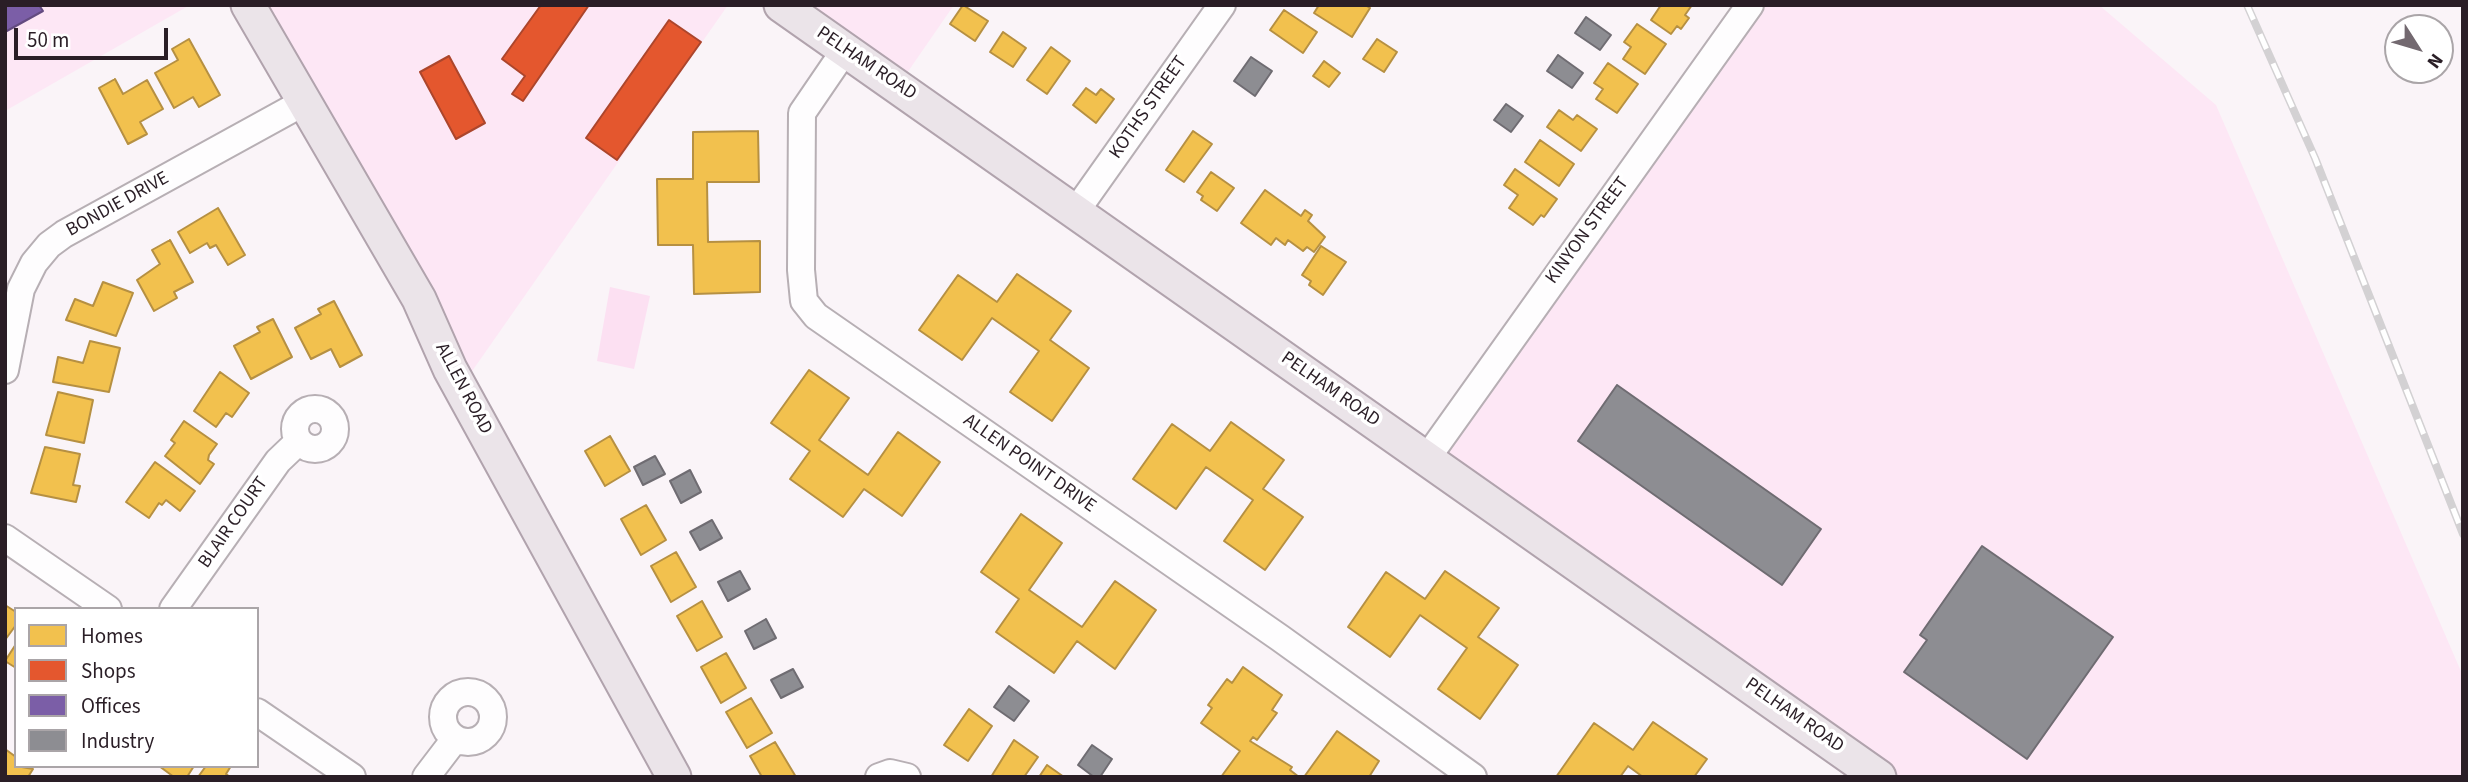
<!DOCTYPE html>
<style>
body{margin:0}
#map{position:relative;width:2468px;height:782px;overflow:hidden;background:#faf4f8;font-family:"Source Sans 3",sans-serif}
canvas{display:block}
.frame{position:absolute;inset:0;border:7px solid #2a1e26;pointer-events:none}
.legend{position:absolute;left:14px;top:607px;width:245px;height:161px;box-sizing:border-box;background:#fff;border:2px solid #aaa5a8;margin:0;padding:9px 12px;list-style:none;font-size:21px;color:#2a1e26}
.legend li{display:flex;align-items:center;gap:14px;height:35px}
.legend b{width:35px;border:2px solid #aaa5a8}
.north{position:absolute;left:2384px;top:14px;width:70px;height:70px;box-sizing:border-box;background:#fff;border:2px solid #aaa5a8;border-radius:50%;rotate:127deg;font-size:19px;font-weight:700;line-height:28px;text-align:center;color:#2a1e26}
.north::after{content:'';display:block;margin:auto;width:24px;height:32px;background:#736970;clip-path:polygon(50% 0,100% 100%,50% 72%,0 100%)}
.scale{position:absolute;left:14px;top:28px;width:154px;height:32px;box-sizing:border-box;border:4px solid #2a1e26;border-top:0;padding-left:9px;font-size:21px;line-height:24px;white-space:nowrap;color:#2a1e26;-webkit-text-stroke:5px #fff;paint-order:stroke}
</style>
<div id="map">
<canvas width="2468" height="782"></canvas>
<div class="frame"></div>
<ul class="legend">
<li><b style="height:19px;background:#f2c14e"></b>Homes</li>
<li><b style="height:19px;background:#e4572e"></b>Shops</li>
<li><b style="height:19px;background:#7b5ea7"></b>Offices</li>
<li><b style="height:19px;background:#8d8d92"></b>Industry</li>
</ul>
<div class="north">N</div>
<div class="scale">50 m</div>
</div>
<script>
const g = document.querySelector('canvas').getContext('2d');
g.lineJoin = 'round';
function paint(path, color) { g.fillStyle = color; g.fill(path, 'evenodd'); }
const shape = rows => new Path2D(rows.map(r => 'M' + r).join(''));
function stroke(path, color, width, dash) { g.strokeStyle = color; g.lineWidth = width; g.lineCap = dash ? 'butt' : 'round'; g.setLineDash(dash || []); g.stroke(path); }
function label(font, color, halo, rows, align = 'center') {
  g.font = font + ' "Source Sans 3",sans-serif'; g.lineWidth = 7; g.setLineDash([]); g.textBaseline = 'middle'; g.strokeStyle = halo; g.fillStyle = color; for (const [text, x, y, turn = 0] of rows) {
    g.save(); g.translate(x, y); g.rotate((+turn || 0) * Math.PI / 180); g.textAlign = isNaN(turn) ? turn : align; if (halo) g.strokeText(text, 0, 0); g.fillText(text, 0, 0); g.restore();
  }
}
const built = shape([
 [5,5,190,5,5,111],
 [248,5,728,5,461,387],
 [781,5,954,5,898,86],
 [1750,5,2099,5,2216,105,2463,676,2463,777,1879,777,1427,458]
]);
const green = shape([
 [610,287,650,296,634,369,597,361]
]);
const homes = shape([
 [963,5,988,21,975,41,950,24,963,5],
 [1319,5,1365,5,1370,8,1352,37,1314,13,1319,5],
 [1661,5,1692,5,1685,15,1689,18,1681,29,1677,26,1671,34,1651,20,1661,5],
 [1284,10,1317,32,1303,53,1270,30,1284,10],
 [1637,24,1666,44,1645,74,1623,59,1631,47,1624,42,1637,24],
 [1003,32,1026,48,1013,67,990,52,1003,32],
 [189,39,220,95,199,107,193,97,174,108,155,73,178,60,172,49,189,39],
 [1377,39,1397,52,1384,72,1363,59,1377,39],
 [1051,47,1070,61,1047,94,1027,80,1051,47],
 [1324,61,1340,73,1329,87,1313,76,1324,61],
 [1608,63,1638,84,1617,113,1596,99,1603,89,1594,83,1608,63],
 [115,79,123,94,147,80,163,109,140,122,147,134,128,144,99,88,115,79],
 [1086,88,1096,95,1101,89,1114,99,1096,123,1073,105,1086,88],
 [1559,110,1573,120,1577,115,1597,129,1581,151,1547,127,1559,110],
 [758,131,759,182,707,182,708,242,760,241,760,292,694,294,693,245,658,245,657,179,693,179,693,132,758,131],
 [1193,131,1212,144,1184,182,1166,170,1193,131],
 [1540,140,1574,164,1559,186,1525,162,1540,140],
 [1515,169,1557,199,1544,217,1541,215,1533,225,1509,208,1518,195,1504,185,1515,169],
 [1211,172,1234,188,1217,211,1201,200,1203,196,1197,192,1211,172],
 [1265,190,1301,216,1305,210,1312,215,1308,221,1325,237,1314,252,1307,247,1303,251,1288,240,1285,245,1276,238,1271,245,1241,223,1265,190],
 [218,208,245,255,228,265,216,245,210,248,207,243,190,253,178,232,218,208],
 [170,240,193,282,174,292,177,298,154,311,137,280,160,264,152,250,170,240],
 [1321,246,1346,262,1323,295,1309,285,1311,281,1302,275,1321,246],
 [1017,274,1071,311,1050,340,1089,368,1052,421,1010,392,1039,351,992,318,962,360,919,330,958,275,997,302,1017,274],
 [103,282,133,293,116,336,66,320,75,299,93,306,103,282],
 [334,301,362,355,340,367,331,349,311,359,295,328,321,314,318,309,334,301],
 [273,319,292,357,251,379,234,346,260,332,257,327,273,319],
 [90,341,120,348,109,392,53,382,58,357,83,363,90,341],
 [809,370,849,398,819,440,868,475,898,432,940,462,902,516,864,489,843,517,790,479,810,451,771,423,809,370],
 [220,372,249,393,232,417,226,413,216,427,194,411,220,372],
 [58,392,93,400,84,443,46,435,58,392],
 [184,421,217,444,209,455,208,460,214,464,200,484,165,456,175,443,171,440,184,421],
 [1231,422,1284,460,1263,489,1303,517,1265,570,1224,541,1253,500,1206,467,1176,509,1133,479,1172,424,1210,451,1231,422],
 [610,436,630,471,605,486,585,451,610,436],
 [45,447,80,454,73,485,80,486,76,502,31,493,45,447],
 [155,462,195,491,180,511,166,500,162,505,159,503,149,518,126,502,155,462],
 [646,505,666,540,641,555,621,519,646,505],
 [1021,514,1062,543,1029,590,1082,627,1115,581,1156,610,1115,669,1077,641,1054,673,996,632,1019,599,981,572,1021,514],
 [676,552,696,587,671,602,651,566,676,552],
 [1445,571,1499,608,1478,637,1518,665,1480,719,1438,689,1467,648,1420,615,1390,657,1348,627,1386,572,1425,599,1445,571],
 [702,601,722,637,697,651,677,616,702,601],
 [5,605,16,612,16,625,5,640,5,605],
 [16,644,16,668,5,661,16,644],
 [726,653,746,688,721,703,701,667,726,653],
 [1243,667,1282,695,1272,710,1277,713,1257,740,1253,737,1250,741,1292,767,1290,770,1299,777,1221,777,1240,751,1201,723,1212,708,1208,705,1227,679,1232,683,1243,667],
 [751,698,772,733,747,748,726,712,751,698],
 [969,709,992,726,968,761,944,745,969,709],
 [1653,722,1707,759,1694,777,1643,777,1628,766,1620,777,1556,777,1594,723,1633,750,1653,722],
 [1337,731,1379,761,1369,777,1304,777,1337,731],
 [1014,740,1038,757,1024,777,991,777,1014,740],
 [775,742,796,777,762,777,750,756,775,742],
 [5,749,16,757,16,766,33,769,28,777,5,777,5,749],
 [1047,765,1064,777,1039,777,1047,765],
 [159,766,194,766,187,777,174,777,159,766],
 [206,766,231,766,226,774,230,777,198,777,206,766]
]);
const shops = shape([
 [541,5,589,5,523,101,512,94,525,76,502,59,541,5],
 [669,20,701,42,617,160,586,138,669,20],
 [449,56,485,123,456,139,420,72,449,56]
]);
const offices = shape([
 [5,5,39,5,43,11,5,32,5,5]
]);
const industry = shape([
 [1586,17,1611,35,1600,50,1575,33,1586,17],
 [1558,55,1583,73,1572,88,1547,71,1558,55],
 [1251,57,1272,71,1255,96,1234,81,1251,57],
 [1506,104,1523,116,1511,132,1494,120,1506,104],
 [1617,385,1821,529,1782,585,1578,441,1617,385],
 [655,456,665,474,643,485,634,467,655,456],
 [690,470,701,492,681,503,670,481,690,470],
 [712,520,722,538,700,550,690,532,712,520],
 [1982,546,2113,637,2027,759,1904,672,1927,640,1920,635,1982,546],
 [740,571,750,589,728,601,718,582,740,571],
 [766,619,776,638,754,649,745,631,766,619],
 [793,669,803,687,781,698,771,680,793,669],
 [1009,686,1029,701,1014,721,994,707,1009,686],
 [1092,745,1112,759,1100,777,1094,777,1078,765,1092,745]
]);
const minor = shape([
 [845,50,802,113,801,270,804,301,816,316,1280,638,1473,777],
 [1076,211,1222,5],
 [5,370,21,289,34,263,49,245,64,234,306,101],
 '295 429a20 20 0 1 1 40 0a20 20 0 1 1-40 0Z',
 [1427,458,1750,5],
 [5,538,108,609],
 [173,609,278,461,299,441],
 '443 717a25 25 0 1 1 50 0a25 25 0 1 1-50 0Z',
 [257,712,352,777],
 [426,777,455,739],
 [879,777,890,773,907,777]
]);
const major = shape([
 [248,5,419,299,450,369,674,777],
 [781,5,1879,777]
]);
const rail = shape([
 [2247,5,2315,158,2463,534]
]);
const streetNames = [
 ["PELHAM ROAD",866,64,34],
 ["KOTHS STREET",1149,108,-55],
 ["BONDIE DRIVE",118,205,-29],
 ["KINYON STREET",1588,231,-54],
 ["ALLEN ROAD",463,389,62],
 ["PELHAM ROAD",1330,390,35],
 ["ALLEN POINT DRIVE",1029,464,35],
 ["BLAIR COURT",234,523,-55],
 ["PELHAM ROAD",1794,716,35]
];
paint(built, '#fde7f5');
paint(green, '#fce0f2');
paint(homes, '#f2c14e');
stroke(homes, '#b69042', 2);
paint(shops, '#e4572e');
stroke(shops, '#ac462c', 2);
paint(offices, '#7b5ea7');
stroke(offices, '#634b80', 2);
paint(industry, '#8d8d92');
stroke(industry, '#6f6c72', 2);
stroke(minor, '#b7afb4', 30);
stroke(major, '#b1a3ad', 37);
stroke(minor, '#fefdfe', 26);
stroke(major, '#ebe4e9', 33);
stroke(rail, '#d3d1d3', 8);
stroke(rail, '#fff', 5, [16]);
label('19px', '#2a1e26', '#fff', streetNames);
</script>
